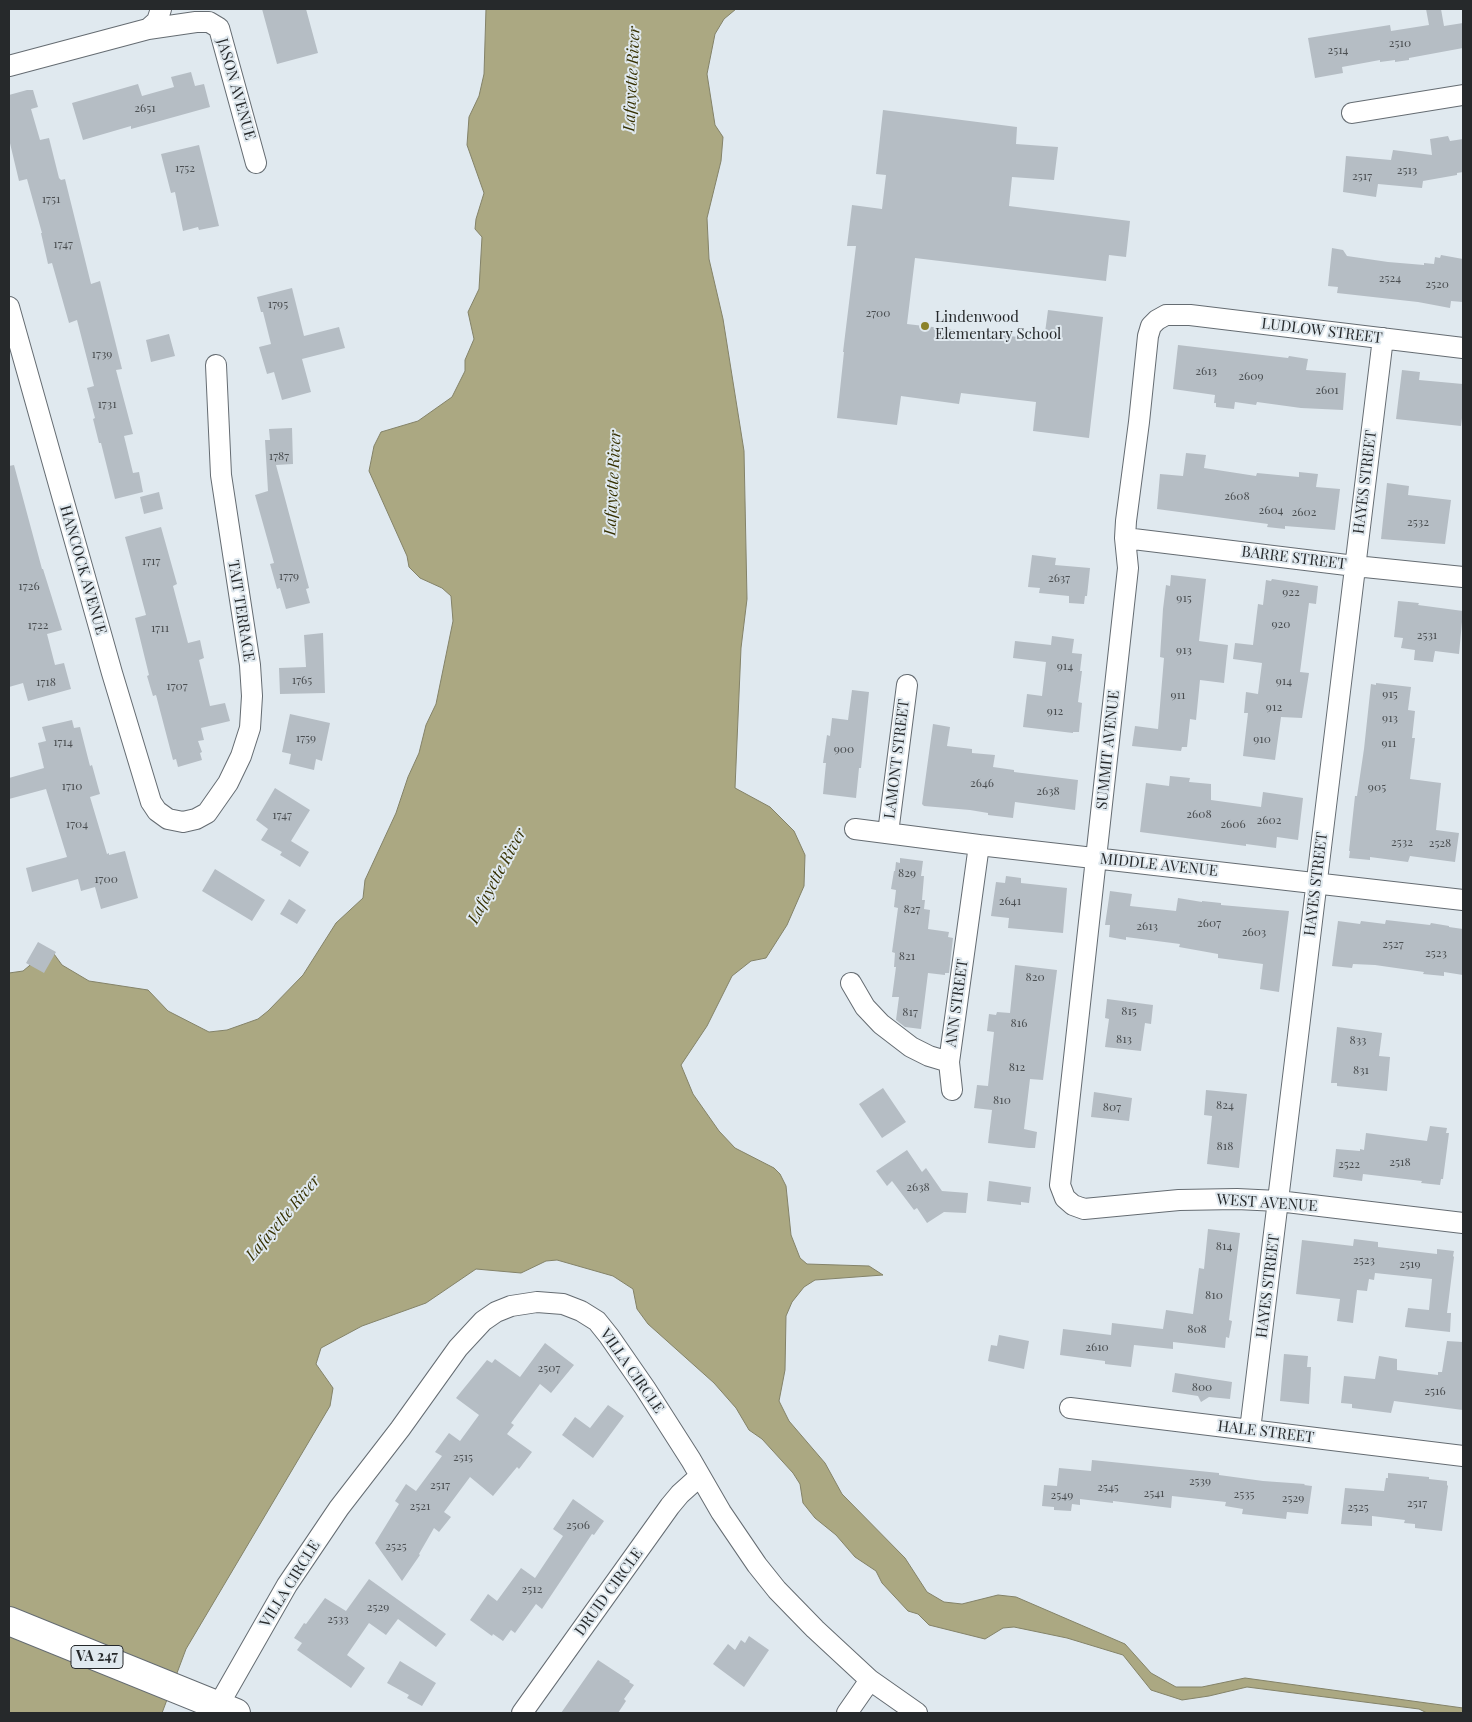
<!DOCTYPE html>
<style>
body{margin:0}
#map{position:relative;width:1472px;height:1722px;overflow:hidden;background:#e0e9ef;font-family:"Playfair Display",serif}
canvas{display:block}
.frame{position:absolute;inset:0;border:10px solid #26292b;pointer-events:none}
</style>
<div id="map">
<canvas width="1472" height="1722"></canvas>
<div class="frame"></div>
</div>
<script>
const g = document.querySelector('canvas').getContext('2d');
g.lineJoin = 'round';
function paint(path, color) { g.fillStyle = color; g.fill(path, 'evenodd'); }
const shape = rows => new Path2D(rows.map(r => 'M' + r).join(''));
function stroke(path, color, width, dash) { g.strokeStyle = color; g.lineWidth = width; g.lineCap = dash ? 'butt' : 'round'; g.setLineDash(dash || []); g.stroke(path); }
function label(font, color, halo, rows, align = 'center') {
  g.font = font + ' "Playfair Display",serif'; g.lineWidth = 4; g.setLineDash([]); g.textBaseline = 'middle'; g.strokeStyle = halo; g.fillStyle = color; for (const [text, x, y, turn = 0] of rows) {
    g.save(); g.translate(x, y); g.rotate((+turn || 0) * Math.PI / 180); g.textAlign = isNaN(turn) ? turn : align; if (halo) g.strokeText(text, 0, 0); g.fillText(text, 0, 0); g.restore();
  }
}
const water = shape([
 [486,9,736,9,724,19,715,34,707,74,715,125,723,137,721,161,707,218,709,259,723,319,744,451,747,599,741,648,735,788,770,807,794,831,805,855,804,886,787,925,766,958,751,961,732,976,707,1026,681,1065,693,1094,719,1131,735,1148,774,1168,780,1174,786,1186,791,1235,800,1258,807,1264,869,1266,883,1275,815,1280,804,1287,792,1302,786,1316,785,1370,779,1401,789,1421,825,1463,842,1494,905,1558,927,1592,944,1602,962,1604,998,1595,1016,1597,1125,1644,1151,1673,1176,1687,1202,1687,1245,1678,1463,1708,1463,1713,1427,1713,1419,1709,1247,1687,1209,1696,1182,1700,1151,1690,1123,1655,1067,1638,1014,1627,1003,1628,985,1639,929,1625,918,1614,908,1611,882,1583,876,1571,855,1557,836,1535,815,1518,803,1503,800,1484,793,1473,762,1439,749,1430,736,1408,714,1383,648,1324,637,1309,633,1289,613,1276,557,1260,546,1261,521,1273,476,1269,426,1303,362,1326,321,1348,316,1364,333,1388,330,1406,186,1649,162,1713,9,1713,9,973,23,971,35,961,54,954,62,965,89,981,148,990,168,1011,209,1032,227,1030,258,1019,268,1011,303,975,336,923,363,898,365,880,396,813,408,777,419,753,426,725,436,704,453,621,451,596,442,588,420,578,409,567,407,556,369,471,374,446,381,432,418,421,452,397,465,371,465,360,474,339,468,312,479,289,482,237,475,229,476,219,484,193,467,145,469,117,479,96,484,74,486,9]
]);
const building = shape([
 [262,9,306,9,318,53,277,64],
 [1426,9,1441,9,1444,26,1463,23,1463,48,1409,58,1409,60,1395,62,1395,60,1380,62,1380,60,1342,67,1343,73,1315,78,1308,38,1390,25,1391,31,1429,25],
 [191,72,195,86,204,84,210,107,131,129,131,126,83,140,72,103,138,84,142,96,174,87,171,77],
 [27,90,33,90,38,107,31,109,40,140,49,138,59,178,61,180,65,179,91,284,100,281,122,369,116,370,133,434,124,436,133,473,139,472,143,492,115,499,101,443,99,443,93,419,95,418,87,388,94,386,77,320,69,323,52,263,48,264,41,233,42,233,27,179,19,181,9,139,9,95],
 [883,110,1017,127,1016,144,1058,147,1054,180,1012,177,1009,206,1130,221,1126,257,1109,255,1106,281,915,258,907,324,1044,340,1048,310,1103,317,1089,438,1033,431,1036,402,961,393,959,404,901,396,897,425,837,418,844,352,843,352,856,246,847,246,852,205,882,209,886,175,876,174],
 [1448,136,1450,141,1463,139,1463,172,1457,173,1457,175,1423,181,1422,188,1378,184,1376,197,1343,192,1346,156,1391,160,1393,150,1432,155,1430,139],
 [199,145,219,226,199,230,198,227,183,231,175,192,171,193,161,154],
 [1332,248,1343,250,1347,256,1388,262,1424,265,1424,263,1434,264,1435,257,1440,258,1441,255,1463,259,1463,302,1451,301,1450,308,1418,302,1337,293,1338,287,1328,286],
 [292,288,304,336,339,327,345,348,302,359,311,392,282,400,274,372,267,374,259,347,271,344,263,312,261,312,257,297],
 [169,334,175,356,151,362,146,340],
 [1178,345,1288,358,1289,356,1308,359,1306,370,1346,373,1343,410,1301,408,1257,402,1256,405,1235,402,1234,409,1216,407,1216,403,1214,403,1215,395,1173,389],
 [1402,370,1420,372,1419,380,1463,384,1463,410,1461,426,1396,419],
 [292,428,293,464,276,465,309,588,306,589,310,603,286,609,280,588,277,589,270,564,274,563,255,495,268,491,265,440,270,440,269,429],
 [1186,453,1206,455,1204,468,1256,476,1257,473,1299,477,1299,472,1318,474,1316,487,1340,489,1335,530,1285,526,1285,529,1267,527,1268,524,1157,509,1160,474,1183,476],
 [14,465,42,569,43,569,62,630,47,634,55,665,64,663,71,689,28,701,23,683,9,687,9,466],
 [1387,483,1409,486,1408,495,1451,500,1445,544,1381,539],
 [159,492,163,509,144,514,140,497],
 [161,527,177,584,173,586,188,643,200,640,204,658,199,660,210,706,225,703,230,721,201,728,204,740,198,741,202,752,200,753,202,760,178,767,176,759,173,760,156,695,153,696,147,676,149,675,135,618,146,615,125,537],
 [1032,555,1056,558,1055,565,1090,568,1087,596,1085,596,1084,604,1069,603,1069,596,1039,593,1040,588,1028,587],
 [1171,575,1206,579,1199,641,1228,645,1224,683,1200,680,1196,720,1190,719,1187,747,1182,747,1181,751,1132,746,1135,726,1158,729,1164,658,1160,657,1163,609,1166,585,1170,586],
 [1272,579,1318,586,1316,604,1309,603,1300,672,1309,673,1302,718,1281,717,1275,760,1243,756,1248,713,1244,713,1246,692,1258,694,1262,663,1233,659,1235,643,1253,645,1258,604,1263,605,1266,580,1271,581],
 [1398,601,1419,603,1418,605,1463,611,1459,654,1435,651,1433,662,1414,660,1415,650,1401,648,1403,638,1394,637],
 [323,633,325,693,280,694,279,668,306,667,304,635],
 [1052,636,1074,639,1072,653,1082,654,1080,671,1082,671,1078,702,1082,703,1079,732,1073,732,1073,733,1023,727,1027,694,1042,696,1046,662,1013,658,1015,641,1051,645],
 [1376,683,1411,687,1408,710,1415,711,1412,738,1415,738,1410,779,1441,783,1436,830,1459,833,1455,862,1410,856,1408,862,1370,857,1370,860,1349,858,1350,851,1349,851,1355,796,1357,796,1364,749,1371,684,1376,685],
 [852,690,869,692,861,768,859,768,856,798,823,794,826,763,823,763,827,735,830,736,832,718,848,720],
 [290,714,330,723,322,761,316,759,314,770,289,764,291,754,282,752],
 [72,720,74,728,80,727,90,766,92,765,100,794,90,797,107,854,109,853,109,855,125,851,138,898,101,909,95,887,81,891,78,879,32,892,26,868,67,857,46,789,9,799,9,778,44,768,38,743,46,741,42,727],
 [933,724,950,727,947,746,972,749,972,753,995,755,993,767,1014,770,1014,772,1078,780,1075,810,1015,802,1013,818,988,815,988,813,970,810,924,806,922,804],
 [1170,776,1190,778,1189,782,1211,784,1211,800,1261,807,1263,792,1303,798,1298,840,1277,837,1276,848,1246,844,1246,846,1140,832,1146,783,1169,786],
 [275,788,310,810,291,841,309,852,300,867,280,855,282,852,261,840,268,829,256,820],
 [900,858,923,861,921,876,924,876,922,900,925,900,924,909,930,910,928,929,949,932,948,937,953,938,949,973,945,973,945,975,928,973,921,1029,905,1027,896,1020,899,997,892,997,896,967,894,967,895,953,892,952,898,908,894,907,896,890,891,889,894,871,895,871,896,862,900,863],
 [215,869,265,900,252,921,202,891],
 [1006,876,1021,878,1021,883,1067,888,1063,933,1008,928,1009,918,991,916,996,882,1005,883],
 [1110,891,1132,894,1130,906,1176,911,1178,898,1202,902,1202,901,1221,903,1221,905,1289,911,1279,992,1260,989,1263,964,1218,958,1218,954,1179,947,1180,944,1126,937,1126,940,1109,937,1110,925,1105,925],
 [289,899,306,910,297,924,280,914],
 [1386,920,1430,925,1431,923,1449,926,1449,927,1463,929,1463,975,1444,972,1444,976,1423,974,1424,972,1375,965,1353,964,1352,968,1332,966,1338,921,1360,924,1361,921,1385,924],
 [38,942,56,952,44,973,26,963],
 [1015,965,1057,970,1043,1080,1030,1079,1024,1129,1037,1132,1035,1148,1029,1148,988,1143,992,1110,974,1108,977,1085,988,1086,994,1032,987,1031,989,1014,996,1015,997,1012,1010,1013],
 [1107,999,1153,1005,1151,1024,1145,1023,1141,1051,1105,1047,1109,1019,1105,1018],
 [1337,1027,1382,1033,1379,1056,1390,1057,1387,1091,1337,1086,1337,1083,1331,1083],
 [883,1088,906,1122,882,1138,859,1104],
 [1206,1090,1247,1094,1239,1168,1207,1164,1212,1116,1204,1115],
 [1094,1092,1132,1098,1129,1121,1091,1117],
 [1430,1126,1447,1128,1446,1133,1449,1133,1443,1179,1441,1179,1440,1185,1421,1183,1422,1181,1363,1174,1362,1181,1333,1177,1336,1149,1360,1151,1360,1149,1364,1150,1366,1133,1427,1141],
 [907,1150,922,1172,926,1168,942,1191,968,1193,966,1213,944,1212,927,1223,917,1208,914,1210,892,1181,887,1186,876,1171],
 [989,1181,1031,1187,1029,1203,1021,1202,1021,1205,987,1201],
 [1208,1229,1240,1233,1229,1320,1232,1321,1229,1338,1226,1337,1225,1348,1173,1342,1173,1349,1134,1345,1131,1367,1105,1364,1105,1361,1060,1355,1063,1329,1111,1335,1112,1323,1163,1329,1166,1310,1193,1314,1199,1268,1204,1269],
 [1354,1239,1378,1242,1378,1247,1437,1254,1437,1249,1454,1251,1453,1256,1454,1257,1447,1313,1451,1313,1450,1332,1405,1327,1408,1308,1429,1310,1432,1279,1375,1273,1374,1280,1369,1279,1367,1291,1357,1290,1353,1323,1337,1321,1340,1299,1296,1294,1302,1240,1353,1246],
 [999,1335,1029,1341,1024,1369,988,1361,991,1345,997,1346],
 [1447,1341,1463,1342,1463,1410,1394,1401,1391,1413,1352,1408,1352,1404,1341,1403,1344,1376,1375,1379,1379,1356,1397,1359,1397,1370,1438,1375,1438,1372,1442,1372],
 [545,1343,574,1365,551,1393,540,1384,511,1423,514,1425,507,1434,532,1452,519,1469,517,1467,493,1496,470,1477,444,1512,451,1517,439,1532,434,1528,419,1554,420,1555,402,1581,375,1543,399,1504,395,1501,406,1484,416,1491,442,1456,435,1452,449,1433,460,1441,479,1415,456,1398,487,1360,492,1363,495,1359,520,1377],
 [1284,1354,1308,1356,1307,1367,1311,1367,1309,1404,1280,1401],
 [1175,1373,1232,1382,1230,1399,1209,1397,1201,1402,1198,1396,1172,1392],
 [608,1405,624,1416,593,1458,562,1435,575,1417,590,1428],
 [1092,1460,1219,1473,1219,1475,1263,1481,1305,1484,1304,1485,1312,1486,1308,1514,1287,1512,1286,1519,1251,1515,1242,1514,1243,1509,1225,1506,1226,1502,1172,1496,1171,1508,1113,1501,1113,1503,1080,1499,1080,1505,1072,1504,1071,1511,1054,1510,1054,1507,1042,1506,1044,1485,1057,1486,1059,1468,1091,1471],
 [1388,1473,1429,1477,1429,1479,1447,1481,1447,1485,1448,1486,1442,1531,1415,1528,1415,1524,1404,1523,1405,1520,1372,1516,1372,1526,1341,1524,1345,1488,1384,1491,1386,1478,1388,1478],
 [573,1499,604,1521,594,1535,592,1534,542,1609,536,1604,515,1633,511,1630,503,1641,493,1634,492,1636,470,1620,488,1594,497,1601,521,1568,535,1578,563,1536,553,1529],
 [369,1579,446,1634,436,1647,398,1619,386,1635,369,1623,347,1655,365,1668,351,1688,297,1650,302,1643,294,1638,304,1623,306,1624,325,1598,346,1611],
 [749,1636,769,1650,744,1687,713,1664,728,1644,735,1650,741,1640,745,1643],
 [598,1660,630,1681,629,1682,634,1685,624,1699,626,1701,618,1713,561,1713],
 [400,1661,436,1683,422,1706,407,1698,409,1695,387,1683]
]);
const street = shape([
 [148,29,196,22,209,22,219,28,256,163],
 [9,66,148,29,157,21,161,9],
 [1352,113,1463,95],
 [9,307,112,673,151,802,157,811,168,819,183,822,196,819,207,813,228,783,241,756,250,728,252,696,250,665,221,475,216,365],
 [1463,348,1190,315,1166,315,1157,320,1151,326,1148,336,1139,422,1126,521,1125,538,1128,568,1060,1185,1065,1198,1073,1205,1084,1209,1179,1200,1237,1199,1278,1201,1463,1223],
 [1125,538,1355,566,1463,577],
 [855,829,979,845,1463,900],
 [888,833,907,685],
 [851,983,865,1007,881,1024,911,1047,929,1056,949,1062],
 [952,1090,949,1062,979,845],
 [1070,1408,1463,1456],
 [1250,1430,1383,338],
 [214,1713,287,1585,339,1508,400,1429,458,1348,483,1321,496,1312,511,1306,537,1302,563,1304,581,1311,597,1321,609,1336,645,1388,691,1460,721,1512,757,1565,777,1590,815,1629,870,1680,917,1713],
 [522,1713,670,1506,680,1494,700,1476],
 [847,1713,870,1680]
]);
const primary = shape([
 [9,1621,236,1713]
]);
const markers = [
 [925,326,5,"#8b822a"]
];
const numberNames = [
 ["2510",1400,43],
 ["2514",1338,50],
 ["2651",145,108],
 ["1752",185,168],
 ["2513",1407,170],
 ["2517",1362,176],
 ["1751",51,199],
 ["1747",63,244],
 ["2524",1390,278],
 ["2520",1437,284],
 ["1795",278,304],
 ["2700",878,313],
 ["1739",102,354],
 ["2613",1206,371],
 ["2609",1251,376],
 ["2601",1327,390],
 ["1731",107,404],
 ["1787",279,456],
 ["2608",1237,496],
 ["2604",1271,510],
 ["2602",1304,512],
 ["2532",1418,522],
 ["1717",151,561],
 ["1779",289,576],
 ["2637",1059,578],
 ["1726",29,586],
 ["922",1291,592],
 ["915",1184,598],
 ["920",1281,624],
 ["1722",38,625],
 ["1711",160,628],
 ["2531",1427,635],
 ["913",1184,650],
 ["914",1065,666],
 ["1765",302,680],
 ["914",1284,681],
 ["1718",46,682],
 ["1707",177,686],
 ["915",1390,694],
 ["911",1178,695],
 ["912",1274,707],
 ["912",1055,711],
 ["913",1390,718],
 ["1759",306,738],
 ["910",1262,739],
 ["1714",63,742],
 ["911",1389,743],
 ["900",844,749],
 ["2646",982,783],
 ["1710",72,786],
 ["905",1377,787],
 ["2638",1048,791],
 ["2608",1199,814],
 ["1747",282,815],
 ["2602",1269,820],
 ["1704",77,824],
 ["2606",1233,824],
 ["2532",1402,842],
 ["2528",1440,843],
 ["829",907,873],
 ["1700",106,879],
 ["2641",1010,901],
 ["827",912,909],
 ["2607",1209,923],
 ["2613",1147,926],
 ["2603",1254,932],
 ["2527",1393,944],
 ["2523",1436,953],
 ["821",907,956],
 ["820",1035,977],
 ["815",1129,1011],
 ["817",910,1012],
 ["816",1019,1023],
 ["813",1124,1039],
 ["833",1358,1040],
 ["812",1017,1067],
 ["831",1361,1070],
 ["810",1002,1100],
 ["824",1225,1105],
 ["807",1112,1107],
 ["818",1225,1146],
 ["2518",1400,1162],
 ["2522",1349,1164],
 ["2638",918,1187],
 ["814",1224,1246],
 ["2523",1364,1260],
 ["2519",1410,1264],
 ["810",1214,1295],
 ["808",1197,1329],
 ["2610",1097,1347],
 ["2507",549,1368],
 ["800",1202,1387],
 ["2516",1435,1391],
 ["2515",463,1457],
 ["2539",1200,1481],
 ["2517",440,1485],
 ["2545",1108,1487],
 ["2541",1154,1493],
 ["2535",1244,1494],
 ["2549",1062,1495],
 ["2529",1293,1498],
 ["2517",1417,1503],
 ["2521",420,1506],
 ["2525",1358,1507],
 ["2506",578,1525],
 ["2525",396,1546],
 ["2512",532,1589],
 ["2529",378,1607],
 ["2533",338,1619]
];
const shields = [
 [97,1657,52]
];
const shieldNames = [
 ["VA 247",97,1657]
];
const streetNames = [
 ["JASON AVENUE",236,89,74],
 ["LUDLOW STREET",1322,331,7],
 ["HAYES STREET",1365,482,-83],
 ["BARRE STREET",1294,558,7],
 ["HANCOCK AVENUE",83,570,74],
 ["TAIT TERRACE",241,611,81],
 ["SUMMIT AVENUE",1108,750,-84],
 ["LAMONT STREET",897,759,-83],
 ["MIDDLE AVENUE",1159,865,6],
 ["HAYES STREET",1316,884,-83],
 ["ANN STREET",957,1003,-82],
 ["WEST AVENUE",1267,1203,4],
 ["HAYES STREET",1268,1286,-83],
 ["VILLA CIRCLE",632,1371,55],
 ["HALE STREET",1266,1432,7],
 ["VILLA CIRCLE",290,1584,-58],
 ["DRUID CIRCLE",609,1592,-54]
];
const poiNames = [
 ["Lindenwood",935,317],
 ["Elementary School",935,334]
];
const waterNames = [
 ["Lafayette River",632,79,-87],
 ["Lafayette River",613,483,-87],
 ["Lafayette River",497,876,-62],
 ["Lafayette River",283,1218,-50]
];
paint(water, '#aba882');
stroke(water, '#838268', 1);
paint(building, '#b5bdc4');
stroke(street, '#656c72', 22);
stroke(primary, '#656c72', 30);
stroke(street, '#fff', 20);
stroke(primary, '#fff', 28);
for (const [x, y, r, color] of markers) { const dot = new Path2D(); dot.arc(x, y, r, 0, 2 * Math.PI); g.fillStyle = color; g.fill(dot); stroke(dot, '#e0e9ef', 2); }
label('12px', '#4a4e51', null, numberNames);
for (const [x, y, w] of shields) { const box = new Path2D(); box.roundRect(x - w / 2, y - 11.5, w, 23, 4); g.fillStyle = '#e0e9ef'; g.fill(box); stroke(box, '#26292b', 1); }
label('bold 14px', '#26292b', null, shieldNames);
label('15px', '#26292b', '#e0e9ef', streetNames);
label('15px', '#26292b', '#e0e9ef', poiNames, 'left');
label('italic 16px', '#353000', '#e0e9ef', waterNames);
</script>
